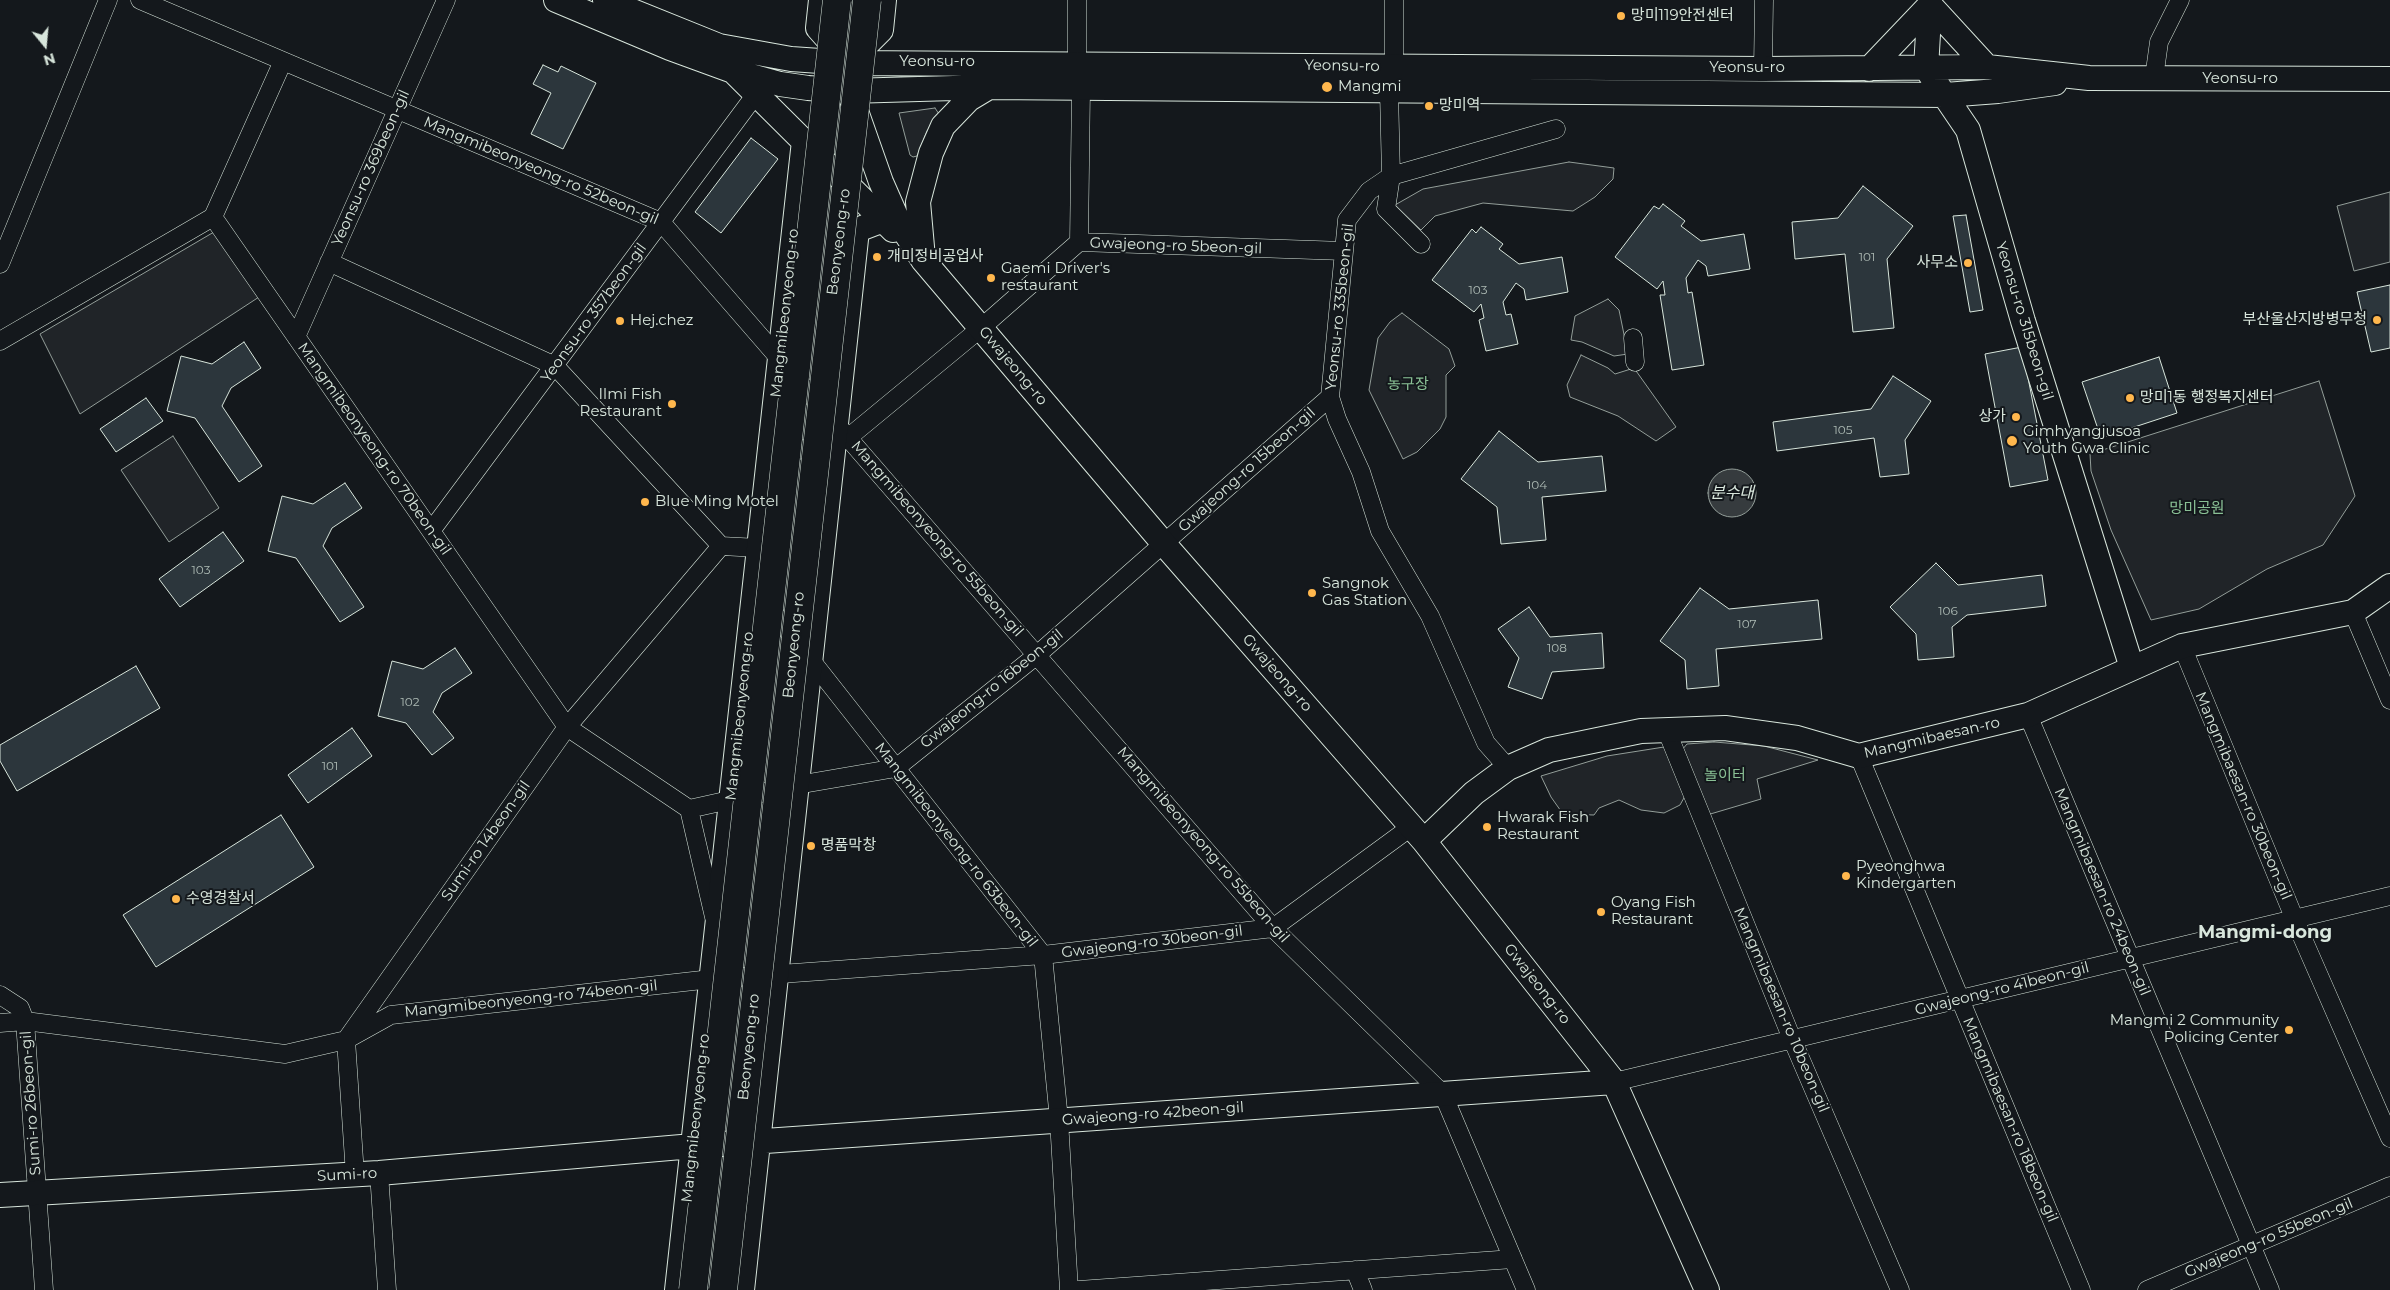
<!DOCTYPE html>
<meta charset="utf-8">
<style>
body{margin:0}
#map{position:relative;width:2390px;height:1290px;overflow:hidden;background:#14181c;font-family:Montserrat,sans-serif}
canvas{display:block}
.north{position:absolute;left:20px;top:20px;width:50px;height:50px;-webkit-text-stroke:4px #14181c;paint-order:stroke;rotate:163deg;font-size:14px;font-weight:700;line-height:20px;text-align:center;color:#d8e6dc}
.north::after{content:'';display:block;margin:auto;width:18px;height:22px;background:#d8e6dc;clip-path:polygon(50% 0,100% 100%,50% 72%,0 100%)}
</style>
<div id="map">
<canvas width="2390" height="1290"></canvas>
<div class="north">N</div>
</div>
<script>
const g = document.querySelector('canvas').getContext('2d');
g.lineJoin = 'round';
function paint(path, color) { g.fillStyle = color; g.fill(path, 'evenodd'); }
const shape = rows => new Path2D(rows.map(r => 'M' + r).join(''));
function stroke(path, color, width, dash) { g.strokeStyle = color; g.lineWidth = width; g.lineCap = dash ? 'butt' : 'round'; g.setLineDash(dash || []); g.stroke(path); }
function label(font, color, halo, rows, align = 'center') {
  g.font = font + ' Montserrat,"Noto Sans KR",sans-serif'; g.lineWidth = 4; g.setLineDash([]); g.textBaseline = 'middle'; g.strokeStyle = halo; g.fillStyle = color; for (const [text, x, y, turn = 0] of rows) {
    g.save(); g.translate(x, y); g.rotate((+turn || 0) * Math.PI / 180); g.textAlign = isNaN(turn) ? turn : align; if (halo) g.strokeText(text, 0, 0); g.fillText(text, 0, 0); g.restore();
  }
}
const green = shape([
 [935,108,939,114,927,131,917,156,913,157,910,155,899,113,935,108],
 [1569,162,1614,168,1613,179,1595,197,1573,211,1483,203,1435,216,1421,230,1395,205,1423,189,1569,162],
 [2390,192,2390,262,2354,271,2337,206,2390,192],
 [214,232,259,297,80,414,40,334,214,232],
 [1608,299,1619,310,1628,354,1614,356,1582,342,1571,340,1575,316,1608,299],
 [1402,313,1449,349,1455,366,1446,375,1446,417,1440,429,1417,452,1403,459,1369,390,1378,338,1390,322,1402,313],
 [1581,355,1608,368,1615,374,1634,368,1676,427,1656,441,1618,416,1570,397,1567,385,1581,355],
 [2319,381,2355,496,2323,545,2267,569,2199,609,2151,620,2111,530,2091,471,2090,454,2319,381],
 [173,436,219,508,169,542,121,470,173,436],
 [1714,742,1764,746,1818,760,1757,779,1761,799,1707,815,1681,751,1687,744,1714,742],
 [1664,747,1685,796,1680,805,1664,813,1641,810,1619,800,1599,808,1594,815,1563,814,1551,797,1541,776,1607,756,1664,747]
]);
const water = shape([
 '1708 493a24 24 0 1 1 48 0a24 24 0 1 1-48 0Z'
]);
const building = shape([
 [543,65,558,72,561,66,596,83,563,149,531,134,551,93,533,84,543,65],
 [751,138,778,159,721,233,695,212,751,138],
 [1863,186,1913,226,1887,259,1894,328,1853,332,1845,254,1795,259,1792,222,1838,218,1863,186],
 [1663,204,1685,221,1681,226,1701,241,1744,234,1750,269,1708,276,1706,266,1698,260,1686,278,1688,293,1692,292,1704,365,1672,370,1660,295,1665,295,1663,281,1657,289,1615,257,1654,206,1659,209,1663,204],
 [1966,215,1983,310,1970,312,1953,216,1966,215],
 [1481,227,1503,244,1499,249,1519,264,1562,257,1568,292,1526,300,1524,289,1516,283,1503,302,1506,315,1511,314,1518,344,1486,351,1479,320,1484,318,1481,304,1474,312,1432,280,1472,229,1476,233,1481,227],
 [2390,285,2390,348,2371,352,2357,292,2390,285],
 [244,342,261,368,231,388,222,406,262,466,239,482,195,418,167,411,181,356,212,364,244,342],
 [2022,347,2048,480,2010,487,1985,354,2022,347],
 [2159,357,2177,413,2101,438,2082,382,2159,357],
 [1893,376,1931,401,1905,440,1909,474,1880,477,1874,438,1777,451,1773,422,1871,409,1893,376],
 [146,398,163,421,116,452,100,429,146,398],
 [1499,431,1538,462,1602,456,1606,491,1542,497,1546,540,1501,544,1497,507,1461,479,1499,431],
 [345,483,362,508,332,528,323,546,364,607,340,622,296,558,268,551,282,496,313,504,345,483],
 [223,532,244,561,180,607,159,579,223,532],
 [1936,563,1958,585,2042,575,2046,606,1967,615,1952,627,1954,657,1918,660,1916,634,1890,607,1936,563],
 [1700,588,1729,609,1818,600,1822,639,1716,649,1719,686,1687,689,1685,660,1660,641,1700,588],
 [1529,607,1550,637,1602,633,1604,668,1552,672,1542,699,1508,687,1519,658,1498,629,1529,607],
 [455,648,472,673,442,693,433,712,454,738,432,755,406,723,378,716,392,661,423,669,455,648],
 [136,666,160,708,17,791,0,761,0,745,136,666],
 [352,728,372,756,308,803,288,775,352,728],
 [281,815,314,867,156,967,123,915,281,815]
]);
const street = shape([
 [140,0,661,222,1273,928,1443,1094,1526,1290],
 [1077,63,1077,0],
 [1394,66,1394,0],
 [1763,69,1764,0],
 [2154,78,2159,42,2180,0],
 [1389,91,1391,176,1369,191,1347,220,1330,397,1337,419,1361,472,1380,531,1430,616,1486,743,1508,768],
 [213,217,567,727,689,809,797,785,896,768,1037,655,1330,397],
 [213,217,283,61],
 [1079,242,1081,88],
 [1421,244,1386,209,1391,176,1556,129],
 [329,262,555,366,721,546],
 [0,264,108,0],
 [296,337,446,0],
 [1633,338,1635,362],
 [0,341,213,217],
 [776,453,834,445,849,437,981,328,1079,242,1344,251],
 [431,531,756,94],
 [721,546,759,548],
 [767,604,1043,955,1059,1120,1069,1290],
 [2353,612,2390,700],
 [2182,646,2300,932,2390,1138],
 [2028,715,2270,1290],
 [1666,729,1792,1039,1900,1290],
 [1859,756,2081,1290],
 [689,809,714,917],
 [0,995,20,1008,25,1021,44,1290],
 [0,1023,25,1021,285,1054,346,1040,391,1015,711,979,1043,955,1273,928,1411,827],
 [1614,1082,2390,896],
 [379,1173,387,1290],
 [355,1175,346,1040,567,727,721,546],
 [1355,1270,1363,1290],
 [1079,1290,1513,1259],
 [2147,1290,2390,1186]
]);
const secondary = shape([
 [556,0,670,48,733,71,780,84,808,88,849,91,989,87,1945,95,1998,91,2055,83],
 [605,0,719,46,791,59,849,63,1763,69,1987,67,2089,78,2390,79],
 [821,0,818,28,841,54],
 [853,0,848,41,849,91,881,182,899,223,923,260,1164,544,1424,841,1614,1082,1707,1290],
 [1930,0,1926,68,1968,130,2023,321,2132,668],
 [855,56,881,30,884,0],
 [1869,69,1930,5,1987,67],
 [734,72,893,230],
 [923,258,918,202,931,153,943,126,969,99,989,87],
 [1424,841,1474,793,1508,768,1549,750,1641,731,1725,728,1797,738,1859,756,2028,715,2182,646,2353,612,2390,586],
 [0,1195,379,1173,693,1146,1614,1082],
 [677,1290,804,141],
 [742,1290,857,230,883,220]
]);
const highwayBridge = shape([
 [693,1290,837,0],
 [723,1290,867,0]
]);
const markers = [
 [1621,16,5,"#ffb74d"],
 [1327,87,6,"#ffb74d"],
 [1429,106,5,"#ffb74d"],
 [877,257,5,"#ffb74d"],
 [1968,263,5,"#ffb74d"],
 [991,278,5,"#ffb74d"],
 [2377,320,5,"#ffb74d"],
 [620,321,5,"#ffb74d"],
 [2130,398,5,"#ffb74d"],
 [672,404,5,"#ffb74d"],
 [2016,417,5,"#ffb74d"],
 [2012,441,6,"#ffb74d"],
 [645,502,5,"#ffb74d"],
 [1312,593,5,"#ffb74d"],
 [1487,827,5,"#ffb74d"],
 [811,846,5,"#ffb74d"],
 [1846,876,5,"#ffb74d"],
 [176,899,5,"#ffb74d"],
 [1601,912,5,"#ffb74d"],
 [2289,1030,5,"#ffb74d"]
];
const numberNames = [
 ["101",1867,257],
 ["103",1478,290],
 ["105",1843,430],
 ["104",1537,485],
 ["103",201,570],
 ["106",1948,611],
 ["107",1747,624],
 ["108",1557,648],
 ["102",410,702],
 ["101",330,766]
];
const poiNames = [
 ["망미119안전센터",1631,16],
 ["Mangmi",1338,87],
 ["망미역",1439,106],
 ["개미정비공업사",887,257],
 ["사무소",1958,263,"right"],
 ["Gaemi Driver's",1001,269],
 ["restaurant",1001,286],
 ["부산울산지방병무청",2367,320,"right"],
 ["Hej.chez",630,321],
 ["Ilmi Fish",662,395,"right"],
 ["Restaurant",662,412,"right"],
 ["망미1동 행정복지센터",2140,398],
 ["상가",2006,417,"right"],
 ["Gimhyangjusoa",2023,432],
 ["Youth Gwa Clinic",2023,449],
 ["Blue Ming Motel",655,502],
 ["Sangnok",1322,584],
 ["Gas Station",1322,601],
 ["Hwarak Fish",1497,818],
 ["Restaurant",1497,835],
 ["명품막창",821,846],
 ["Pyeonghwa",1856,867],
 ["Kindergarten",1856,884],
 ["수영경찰서",186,899],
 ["Oyang Fish",1611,903],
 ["Restaurant",1611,920],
 ["Mangmi 2 Community",2279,1021,"right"],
 ["Policing Center",2279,1038,"right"]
];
const streetNames = [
 ["Yeonsu-ro",937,62],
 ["Yeonsu-ro",1342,66,1],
 ["Yeonsu-ro",1747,68],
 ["Yeonsu-ro",2240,79],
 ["Yeonsu-ro 369beon-gil",371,168,-66],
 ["Mangmibeonyeong-ro 52beon-gil",541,171,23],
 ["Beonyeong-ro",839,242,-83],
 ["Gwajeong-ro 5beon-gil",1176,246,2],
 ["Yeonsu-ro 335beon-gil",1340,307,-84],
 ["Yeonsu-ro 357beon-gil",594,313,-54],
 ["Mangmibeonyeong-ro",785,313,-84],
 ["Yeonsu-ro 315beon-gil",2024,321,73],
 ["Gwajeong-ro",1013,366,50],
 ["Mangmibeonyeong-ro 70beon-gil",374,449,55],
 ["Gwajeong-ro 15beon-gil",1247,470,-42],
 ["Mangmibeonyeong-ro 55beon-gil",937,539,49],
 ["Beonyeong-ro",794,645,-84],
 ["Gwajeong-ro",1277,673,49],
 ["Gwajeong-ro 16beon-gil",992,689,-39],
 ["Mangmibeonyeong-ro",740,716,-84],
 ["Mangmibaesan-ro",1932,738,-13],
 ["Mangmibaesan-ro 30beon-gil",2243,796,67],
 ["Sumi-ro 14beon-gil",486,841,-55],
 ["Mangmibeonyeong-ro 63beon-gil",956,845,52],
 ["Mangmibeonyeong-ro 55beon-gil",1203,845,49],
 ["Mangmibaesan-ro 24beon-gil",2102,892,67],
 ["Gwajeong-ro 30beon-gil",1152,942,-7],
 ["Gwajeong-ro",1537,984,52],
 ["Gwajeong-ro 41beon-gil",2002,989,-14],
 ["Mangmibeonyeong-ro 74beon-gil",531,999,-6],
 ["Mangmibaesan-ro 10beon-gil",1781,1010,67],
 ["Beonyeong-ro",749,1047,-84],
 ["Sumi-ro 26beon-gil",31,1103,-94],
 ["Gwajeong-ro 42beon-gil",1153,1114,-4],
 ["Mangmibeonyeong-ro",696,1118,-84],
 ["Mangmibaesan-ro 18beon-gil",2010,1120,67],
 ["Sumi-ro",347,1175,-3],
 ["Gwajeong-ro 55beon-gil",2269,1238,-23]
];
const parkNames = [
 ["농구장",1408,385],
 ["망미공원",2197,509],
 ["놀이터",1725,776]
];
const waterNames = [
 ["분수대",1732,493]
];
const quarterNames = [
 ["Mangmi-dong",2265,933]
];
paint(green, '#202428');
stroke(green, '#939e99', 1);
paint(water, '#363b3e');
stroke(water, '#939e99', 1);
paint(building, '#2c363c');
stroke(building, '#d8e6dc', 1);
stroke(street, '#d8e6dc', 19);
stroke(secondary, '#d8e6dc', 26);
stroke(street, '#14181c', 18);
stroke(secondary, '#14181c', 24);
stroke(highwayBridge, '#d8e6dc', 29, []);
stroke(highwayBridge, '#14181c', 28);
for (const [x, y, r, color] of markers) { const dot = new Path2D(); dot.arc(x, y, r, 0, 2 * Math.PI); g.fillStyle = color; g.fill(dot); stroke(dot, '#14181c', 2); }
label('12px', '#adbab4', null, numberNames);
label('15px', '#d8e6dc', '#14181c', poiNames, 'left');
label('15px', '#d8e6dc', '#14181c', streetNames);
label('15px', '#8ac095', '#14181c', parkNames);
label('italic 16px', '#d8e6dc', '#14181c', waterNames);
label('bold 18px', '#d8e6dc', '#14181c', quarterNames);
</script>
